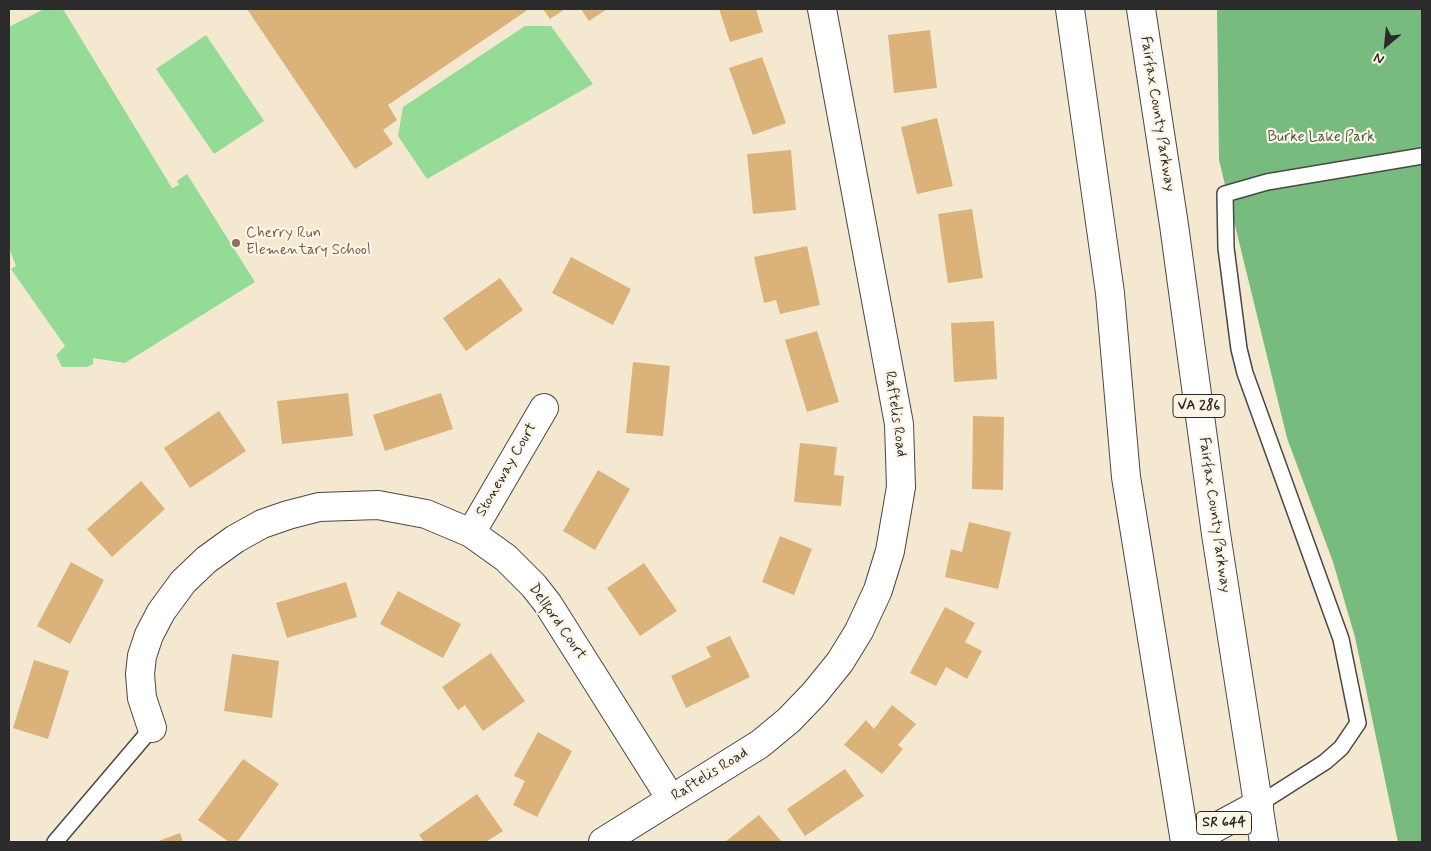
<!DOCTYPE html>
<style>
body{margin:0}
#map{position:relative;width:1431px;height:851px;overflow:hidden;background:#f4e9d0;font-family:Mynerve,sans-serif}
canvas{display:block}
.frame{position:absolute;inset:0;border:10px solid #2b2b2b;pointer-events:none}
.north{position:absolute;left:1361px;top:20px;width:50px;height:50px;-webkit-text-stroke:4px #fcf5e5;paint-order:stroke;rotate:208deg;font-size:14px;font-weight:700;line-height:20px;text-align:center;color:#2b2b2b}
.north::after{content:'';display:block;margin:auto;width:18px;height:22px;background:#2b2b2b;clip-path:polygon(50% 0,100% 100%,50% 72%,0 100%)}
</style>
<div id="map">
<canvas width="1431" height="851"></canvas>
<div class="frame"></div>
<div class="north">N</div>
</div>
<script>
const g = document.querySelector('canvas').getContext('2d');
g.lineJoin = 'round';
function paint(path, color) { g.fillStyle = color; g.fill(path, 'evenodd'); }
const shape = rows => new Path2D(rows.map(r => 'M' + r).join(''));
function stroke(path, color, width, dash) { g.strokeStyle = color; g.lineWidth = width; g.lineCap = dash ? 'butt' : 'round'; g.setLineDash(dash || []); g.stroke(path); }
function label(font, color, halo, rows, align = 'center') {
  g.font = font + ' Mynerve,sans-serif'; g.lineWidth = 4.5; g.setLineDash([]); g.textBaseline = 'middle'; g.strokeStyle = halo; g.fillStyle = color; for (const [text, x, y, turn = 0] of rows) {
    g.save(); g.translate(x, y); g.rotate((+turn || 0) * Math.PI / 180); g.textAlign = isNaN(turn) ? turn : align; if (halo) g.strokeText(text, 0, 0); g.fillText(text, 0, 0); g.restore();
  }
}
const green = shape([
 [44,9,63,9,172,188,179,185,177,181,187,174,255,282,125,363,93,358,93,364,87,367,62,367,56,355,65,346,11,269,16,266,9,248,9,27],
 [525,26,551,26,593,84,427,179,398,136,403,107],
 [206,35,264,121,214,154,156,69]
]);
const forest = shape([
 [1217,9,1422,9,1422,842,1398,842,1355,637,1333,562,1287,438,1219,160]
]);
const building = shape([
 [247,9,529,9,388,105,397,120,383,130,393,144,355,169],
 [543,9,565,9,550,19],
 [581,9,607,9,589,21],
 [719,9,756,9,763,32,730,42],
 [930,30,937,88,894,93,888,35],
 [762,57,786,123,753,135,729,68],
 [937,118,953,186,917,194,901,127],
 [791,150,796,210,753,214,747,154],
 [972,209,983,278,948,283,938,214],
 [807,246,820,305,780,314,776,300,764,303,754,257],
 [571,257,631,289,613,325,552,293],
 [500,278,523,310,466,351,443,318],
 [994,321,997,379,954,382,951,323],
 [817,331,839,402,807,412,785,340],
 [633,362,670,366,663,436,626,433],
 [348,393,353,436,282,444,277,401],
 [441,393,453,429,385,451,373,415],
 [219,411,246,451,190,488,164,448],
 [973,416,1004,417,1003,490,972,489],
 [800,443,837,447,834,475,844,476,841,506,794,502],
 [598,470,630,489,595,550,563,531],
 [141,481,165,509,112,557,87,529],
 [969,522,1011,532,998,589,945,577,951,549,962,552],
 [780,536,812,549,794,595,762,582],
 [71,562,104,580,70,644,37,626],
 [644,563,677,611,640,636,607,588],
 [346,582,357,617,287,638,276,603],
 [398,591,461,624,443,658,380,624],
 [945,607,975,623,965,642,982,651,967,679,946,667,936,686,910,673],
 [730,636,750,677,686,708,671,676,711,657,706,647],
 [491,653,525,701,483,731,465,705,458,710,442,687],
 [232,654,279,661,272,718,224,711],
 [34,660,69,671,48,739,13,728],
 [892,705,916,724,898,745,903,749,882,774,844,745,866,720,874,729],
 [538,732,572,751,537,817,513,805,525,781,514,776],
 [243,759,279,784,237,842,229,842,198,820],
 [845,769,864,796,805,836,787,809],
 [477,794,503,831,486,842,424,842,419,835],
 [759,815,782,842,725,842],
 [180,833,183,842,156,842]
]);
const service = shape([
 [1259,804,1325,762,1341,748,1358,723,1341,639,1245,373,1239,349,1226,248,1225,194,1267,182,1422,156],
 [55,842,152,728]
]);
const minor = shape([
 [471,533,544,408],
 [152,728,142,698,140,674,142,656,149,635,161,612,183,582,206,560,235,539,262,524,288,515,319,507,378,505,426,514,471,533,506,558,534,586,548,604,671,799],
 [603,842,760,744,789,720,814,694,840,662,859,631,878,590,890,551,901,487,899,424,822,9]
]);
const primary = shape([
 [1189,842,1259,804]
]);
const trunk = shape([
 [1070,9,1110,293,1126,477,1185,842],
 [1141,9,1174,225,1216,534,1264,842]
]);
const markers = [
 [236,243,5,"#8d6e63"]
];
const shields = [
 [1199,406,52],
 [1224,823,55]
];
const shieldNames = [
 ["VA 286",1199,406],
 ["SR 644",1224,823]
];
const streetNames = [
 ["Fairfax County Parkway",1157,114,81],
 ["Raftelis Road",895,414,82],
 ["Stoneway Court",507,470,-60],
 ["Fairfax County Parkway",1214,515,82],
 ["Dellford Court",557,622,55],
 ["Raftelis Road",710,775,-32]
];
const parkNames = [
 ["Burke Lake Park",1321,138]
];
const educationNames = [
 ["Cherry Run",246,234],
 ["Elementary School",246,251]
];
paint(green, '#94db95');
paint(forest, '#77bb7e');
paint(building, '#dbb279');
stroke(service, '#494844', 18);
stroke(minor, '#494844', 30);
stroke(primary, '#494844', 30);
stroke(trunk, '#494844', 30);
stroke(service, '#fff', 15);
stroke(minor, '#fff', 28);
stroke(primary, '#fff', 28);
stroke(trunk, '#fff', 28);
for (const [x, y, r, color] of markers) { const dot = new Path2D(); dot.arc(x, y, r, 0, 2 * Math.PI); g.fillStyle = color; g.fill(dot); stroke(dot, '#fcf5e5', 2); }
for (const [x, y, w] of shields) { const box = new Path2D(); box.roundRect(x - w / 2, y - 11.5, w, 23, 4); g.fillStyle = '#fcf5e5'; g.fill(box); stroke(box, '#2b2b2b', 1); }
label('bold 14px', '#2b2b2b', null, shieldNames);
label('15px', '#2b2b2b', '#fcf5e5', streetNames);
label('15px', '#455746', '#fcf5e5', parkNames);
label('15px', '#785e54', '#fcf5e5', educationNames, 'left');
</script>
